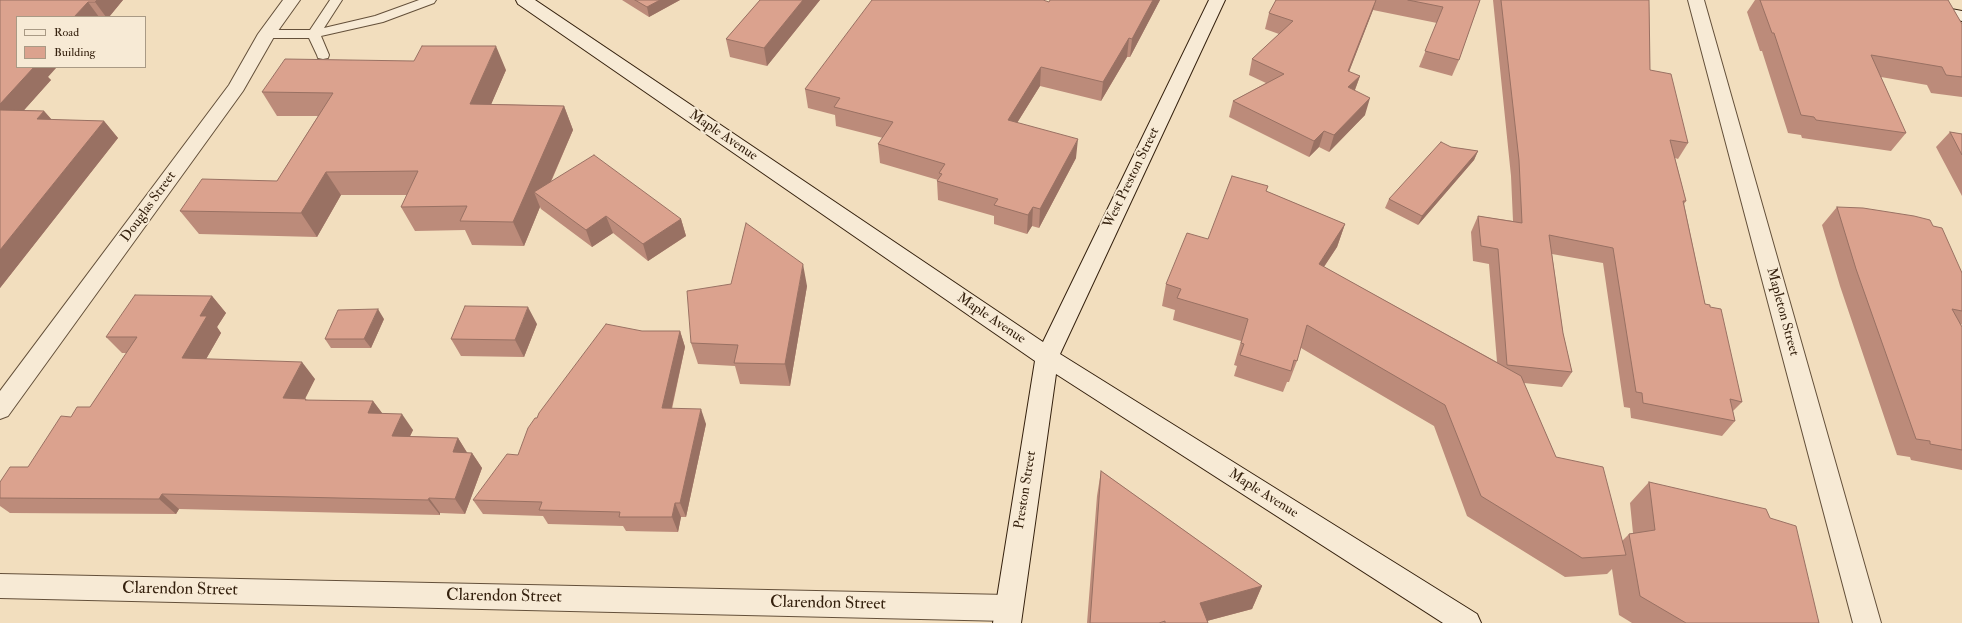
<!DOCTYPE html>
<style>
body{margin:0}
#map{position:relative;width:1962px;height:623px;overflow:hidden;background:#f2debe;font-family:"IM FELL Double Pica",serif}
canvas{display:block}
.legend{position:absolute;left:16px;top:16px;width:130px;height:52px;box-sizing:border-box;background:#f7ead5;border:1px solid #a99a85;margin:0;padding:5px 7px;list-style:none;font-size:12px;color:#35210e}
.legend li{display:flex;align-items:center;gap:8px;height:20px}
.legend b{width:20px;border:1px solid #a99a85}
</style>
<div id="map">
<canvas width="1962" height="623"></canvas>
<ul class="legend">
<li><b style="height:5px;background:#f7ead5"></b>Road</li>
<li><b style="height:11px;background:#dba28e"></b>Building</li>
</ul>
</div>
<script>
const g = document.querySelector('canvas').getContext('2d');
g.lineJoin = 'round';
const shape = rows => new Path2D(rows.map(r => 'M' + r).join(''));
function stroke(path, color, width, dash) { g.strokeStyle = color; g.lineWidth = width; g.lineCap = dash ? 'butt' : 'round'; g.setLineDash(dash || []); g.stroke(path); }
function paint(path, color) { g.fillStyle = color; g.fill(path, 'evenodd'); }
function label(font, color, halo, rows, align = 'center') {
  g.font = font + ' "IM FELL Double Pica",serif'; g.lineWidth = 4; g.setLineDash([]); g.textBaseline = 'middle'; g.strokeStyle = halo; g.fillStyle = color; for (const [text, x, y, turn = 0] of rows) {
    g.save(); g.translate(x, y); g.rotate((+turn || 0) * Math.PI / 180); g.textAlign = isNaN(turn) ? turn : align; if (halo) g.strokeText(text, 0, 0); g.fillText(text, 0, 0); g.restore();
  }
}
const lane = shape([
 [330,0,342,0,324,28,375,16,419,0,436,0,434,3,383,22,321,36,329,55,328,58,323,59,318,58,317,55,309,38,267,38,261,34,267,30,310,30,330,0]
]);
const street = shape([
 [283,0,300,0,275,35,243,91,8,416,0,419,0,391,229,85,258,34,283,0],
 [1688,0,1704,0,1881,623,1853,623,1688,0],
 [0,574,1008,595,1018,599,1021,608,1018,617,1008,621,0,598,0,574]
]);
const secondary = shape([
 [516,0,535,0,1043,342,1209,0,1225,0,1060,354,1477,614,1481,623,1443,623,1056,374,1021,623,993,623,1035,361,518,4,516,0],
 [1869,0,1904,0,1962,11,1962,21,1877,5,1871,4,1869,0]
]);
const wall = shape([
 [0,0,123,0,109,17,17,17,48,77,51,80,24,110,44,111,52,120,104,121,118,138,0,288],
 [622,0,680,0,649,17],
 [760,0,820,0,767,66,730,57,726,39],
 [1160,0,1130,57,1127,57,1101,101,1040,86,1017,123,1076,158,1039,228,1032,226,1027,234,994,224,994,216,938,200,937,181,938,180,880,163,878,144,883,138,836,126,835,115,808,108,805,89,1049,2],
 [1276,0,1480,0,1459,60,1452,76,1419,67,1437,23,1373,10,1349,72,1360,76,1355,90,1365,115,1329,152,1319,147,1309,157,1229,117,1233,101,1266,83,1249,75,1252,59,1279,34,1265,29,1269,13],
 [1493,0,1649,0,1650,70,1688,143,1678,159,1675,158,1686,201,1684,204,1705,304,1710,307,1742,402,1733,411,1735,421,1722,436,1631,418,1630,408,1624,407,1603,263,1552,254,1563,333,1572,372,1562,387,1524,383,1556,457,1622,541,1629,534,1633,533,1630,503,1649,482,1819,623,1632,623,1619,615,1612,569,1607,574,1565,577,1467,516,1434,426,1301,348,1297,361,1289,382,1287,382,1283,392,1234,376,1237,366,1234,365,1241,341,1173,320,1175,310,1162,306,1166,284,1208,239,1268,186,1266,191,1345,224,1337,247,1324,267,1497,362,1489,264,1473,261,1471,232,1478,216,1513,221,1511,176],
 [1755,0,1948,0,1962,24,1962,97,1931,93,1927,85,1881,77,1906,133,1891,151,1802,138,1801,135,1788,133,1762,51,1760,51,1747,12],
 [506,70,491,104,564,106,573,130,551,182,681,219,686,236,648,261,613,233,592,247,541,209,540,207,524,246,472,245,465,230,415,231,401,207,407,195,341,195,317,237,199,234,180,211,277,181,318,116,277,116,262,92],
 [1950,132,1962,134,1962,196,1936,147],
 [1451,147,1478,151,1474,160,1418,225,1385,208,1389,199],
 [1837,207,1933,226,1962,273,1962,324,1961,325,1962,327,1962,470,1911,460,1910,457,1897,455,1840,286,1822,225],
 [807,286,790,386,740,384,735,366,698,364,691,343],
 [212,296,226,313,217,327,221,333,206,359,315,379,305,399,308,400,373,401,382,413,413,430,410,436,458,438,467,453,472,453,482,468,465,514,440,513,440,515,179,509,176,514,10,513,0,506,0,482,28,467,71,417,90,407,127,353,122,353,106,337],
 [384,319,371,348,331,348,325,339],
 [537,324,524,357,461,356,451,339],
 [680,331,685,347,672,409,706,424,686,517,681,517,678,532,626,531,623,526,548,524,543,516,483,514,473,500,518,455,537,418],
 [1101,471,1262,586,1252,609,1207,621,1208,623,1087,623,1097,496]
]);
const shadedWall = shape([
 [97,0,123,0,109,17,106,17,95,2],
 [660,0,680,0,649,17,647,7],
 [803,0,820,0,767,66,764,48],
 [1153,0,1160,0,1130,57,1132,39],
 [1376,0,1373,10,1343,87,1348,71],
 [88,2,99,17,74,17],
 [1129,38,1127,57,1101,101,1103,82],
 [496,46,506,70,481,128,470,104],
 [34,67,57,67,48,77,51,80,9,127,0,116,0,104],
 [1041,67,1040,86,1007,139,1008,120],
 [1360,76,1354,92,1348,87],
 [1370,98,1365,115,1329,152,1334,135],
 [564,106,573,130,543,199,534,192,540,207,524,246,513,222],
 [44,111,59,128,37,119],
 [104,121,118,138,0,288,0,250],
 [1324,131,1319,147,1309,157,1314,141],
 [1078,139,1076,158,1039,228,1040,209],
 [1478,151,1474,160,1418,225,1422,216],
 [326,172,341,195,317,237,301,213],
 [1033,207,1032,226,1027,234,1028,215],
 [606,216,613,233,592,247,586,230],
 [681,219,686,236,648,261,643,244],
 [1345,224,1337,247,1311,286,1319,264],
 [803,264,807,286,790,386,785,364],
 [212,296,226,313,217,327,221,333,197,375,182,358,200,316],
 [528,307,537,324,524,357,515,340],
 [378,309,384,319,371,348,364,339],
 [680,331,685,347,668,424,662,408],
 [302,362,315,379,297,414,283,398],
 [373,401,385,417,368,413],
 [701,409,706,424,686,517,680,503],
 [402,414,413,430,403,451,392,436],
 [458,438,468,454,453,452],
 [472,453,482,468,465,514,455,499],
 [162,494,179,509,176,514,159,499],
 [429,498,440,513,440,515,428,500],
 [675,503,681,517,678,532,672,517],
 [1262,586,1252,609,1199,623,1200,603]
]);
const building = shape([
 [0,0,97,0,95,2,88,2,74,17,17,17,17,67,34,67,0,104,0,0],
 [635,0,660,0,647,7,635,0],
 [760,0,803,0,764,48,726,39,760,0],
 [872,0,1043,0,1049,2,1050,0,1153,0,1132,39,1129,38,1103,82,1041,67,1008,120,1078,139,1040,209,1033,207,1028,215,994,205,998,199,937,181,942,174,939,173,945,164,878,144,893,122,834,107,840,98,805,89,872,0],
 [1276,0,1376,0,1348,71,1360,76,1348,87,1370,98,1334,135,1324,131,1314,141,1233,101,1284,74,1252,59,1293,21,1269,13,1276,0],
 [1408,0,1480,0,1459,60,1425,51,1443,7,1408,0],
 [1501,0,1649,0,1650,70,1671,74,1688,143,1670,140,1686,201,1683,201,1705,304,1710,305,1710,307,1721,309,1742,402,1730,399,1735,421,1643,403,1642,393,1636,392,1613,248,1549,235,1563,333,1572,372,1507,365,1498,249,1481,246,1478,216,1522,223,1519,160,1501,0],
 [1760,0,1948,0,1962,24,1962,77,1946,75,1942,67,1871,55,1906,133,1816,120,1814,117,1801,115,1774,33,1772,33,1760,0],
 [422,46,496,46,470,104,564,106,513,222,460,221,467,206,401,207,418,171,326,172,301,213,180,211,202,179,277,181,333,93,262,92,285,59,414,61,422,46],
 [0,110,44,111,37,119,104,121,0,250,0,110],
 [1950,132,1962,134,1962,155,1950,132],
 [1441,142,1451,147,1478,151,1422,216,1389,199,1441,142],
 [594,155,681,219,643,244,606,216,586,230,534,192,594,155],
 [1232,176,1268,186,1266,191,1345,224,1319,264,1521,376,1556,457,1603,467,1626,555,1582,558,1481,496,1445,405,1307,325,1297,361,1294,360,1291,371,1240,355,1244,344,1241,343,1248,319,1177,298,1181,289,1166,284,1187,233,1208,239,1232,176],
 [1837,207,1863,208,1914,216,1930,220,1933,226,1942,228,1962,273,1962,311,1952,309,1962,327,1962,450,1930,444,1930,441,1916,439,1856,269,1837,207],
 [746,223,803,264,785,364,734,363,738,345,691,343,687,291,731,284,746,223],
 [135,295,212,296,200,316,207,316,182,358,302,362,283,398,306,399,305,400,373,401,368,413,402,414,392,436,458,438,453,452,472,453,455,499,429,498,428,500,162,494,159,499,0,498,0,482,10,467,28,467,61,416,71,417,77,407,90,407,137,337,106,337,135,295],
 [465,306,528,307,515,340,451,339,465,306],
 [378,309,364,339,325,339,338,310,378,309],
 [606,324,642,331,680,331,662,408,701,409,680,503,675,503,672,517,619,517,620,512,539,510,542,502,473,500,507,454,518,455,528,428,535,418,537,418,539,413,606,324],
 [1101,471,1262,586,1200,603,1208,623,1165,623,1165,621,1159,623,1090,623,1101,471],
 [1649,482,1766,509,1770,518,1796,526,1819,623,1686,623,1640,596,1629,534,1655,530,1649,482]
]);
const streetNames = [
 ["Maple Avenue",723,136,34],
 ["West Preston Street",1132,178,-64],
 ["Douglas Street",149,207,-54],
 ["Mapleton Street",1782,312,75],
 ["Maple Avenue",991,319,34],
 ["Preston Street",1026,490,-81],
 ["Maple Avenue",1263,494,32]
];
const nearStreetnames = [
 ["Clarendon Street",180,590,1],
 ["Clarendon Street",504,597,1],
 ["Clarendon Street",828,604,1]
];
stroke(lane, '#64503a', 2);
stroke(street, '#64503a', 2);
stroke(secondary, '#35210e', 2);
paint(lane, '#f7ead5');
paint(street, '#f7ead5');
paint(secondary, '#f7ead5');
paint(wall, '#bc8b7a');
paint(shadedWall, '#997163');
paint(building, '#dba28e');
stroke(building, '#997163', 1);
label('14px', '#35210e', '#f7ead5', streetNames);
label('17px', '#35210e', '#f7ead5', nearStreetnames);
</script>
